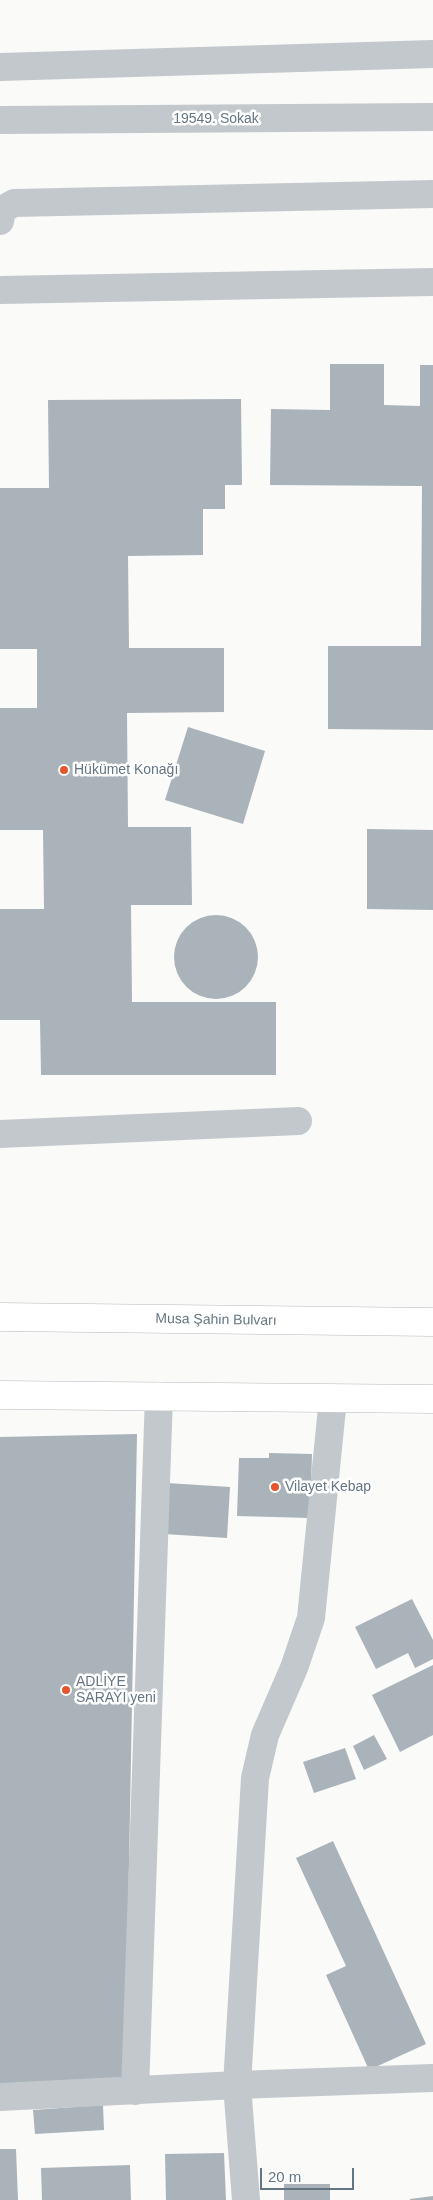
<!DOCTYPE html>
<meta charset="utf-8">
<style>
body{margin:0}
#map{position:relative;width:433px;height:2200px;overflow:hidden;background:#fafaf8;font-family:Arial,sans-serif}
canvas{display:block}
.scale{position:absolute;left:260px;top:2168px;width:94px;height:22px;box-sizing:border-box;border:2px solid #657683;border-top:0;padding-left:6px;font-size:15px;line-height:18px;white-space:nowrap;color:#657683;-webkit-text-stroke:4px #fff;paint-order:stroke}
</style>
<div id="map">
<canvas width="433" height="2200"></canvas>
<div class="scale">20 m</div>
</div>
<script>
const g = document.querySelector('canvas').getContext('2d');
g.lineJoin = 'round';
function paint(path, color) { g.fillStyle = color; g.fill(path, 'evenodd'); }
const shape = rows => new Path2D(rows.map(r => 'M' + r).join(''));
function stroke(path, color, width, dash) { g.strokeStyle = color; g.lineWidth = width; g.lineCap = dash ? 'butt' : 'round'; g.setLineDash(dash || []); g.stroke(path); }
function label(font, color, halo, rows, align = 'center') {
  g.font = font + ' Arial,sans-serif'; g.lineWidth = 5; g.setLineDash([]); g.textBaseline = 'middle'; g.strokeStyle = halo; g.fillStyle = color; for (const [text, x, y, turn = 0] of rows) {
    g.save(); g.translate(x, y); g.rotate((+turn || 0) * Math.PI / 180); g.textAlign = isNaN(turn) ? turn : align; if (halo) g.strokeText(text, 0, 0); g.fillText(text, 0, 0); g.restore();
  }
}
const building = shape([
 [330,364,384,364,384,405,420,406,420,365,433,365,433,730,328,729,328,646,421,646,422,486,270,485,271,409,330,410],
 [241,399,242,485,225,485,225,509,203,509,203,555,128,556,129,648,224,648,224,712,127,713,128,827,191,827,192,905,131,905,132,1002,276,1002,276,1075,41,1075,40,1020,0,1020,0,909,44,909,43,830,0,830,0,708,37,708,37,649,0,649,0,488,49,488,48,400],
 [188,727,265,751,243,824,165,800],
 [367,829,433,830,433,910,367,909],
 '174 957a42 42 0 1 1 84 0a42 42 0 1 1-84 0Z',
 [137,1434,125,2081,0,2087,0,1437],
 [269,1453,312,1454,310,1518,237,1516,239,1458,269,1458],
 [167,1483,230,1487,227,1538,164,1534],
 [412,1599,433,1640,433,1659,415,1668,408,1653,376,1669,355,1627],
 [433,1665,433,1735,400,1752,372,1695],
 [374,1735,387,1759,364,1770,353,1746],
 [345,1748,356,1779,314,1793,303,1762],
 [333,1841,426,2044,369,2070,326,1975,346,1966,296,1858],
 [103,2105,104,2130,35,2134,33,2110],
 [0,2149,16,2149,18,2200,0,2200],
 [224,2153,226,2200,166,2200,165,2154],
 [130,2165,131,2200,42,2200,41,2168],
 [284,2184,330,2184,330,2200,284,2200],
 [433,2196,433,2200,410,2200,410,2199]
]);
const minor = shape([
 [0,67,433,54],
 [0,120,433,117],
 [0,221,2,210,14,203,433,194],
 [0,290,433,282],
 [0,1134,298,1121],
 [135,2091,159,1396],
 [0,2097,237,2085,433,2078],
 [246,2200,237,2085,255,1778,265,1735,294,1668,311,1618,333,1398]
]);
const major = shape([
 [0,1317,433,1322],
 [0,1395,433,1399]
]);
const markers = [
 [64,770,5,"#e4572e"],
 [275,1487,5,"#e4572e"],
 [66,1690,5,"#e4572e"]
];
const streetNames = [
 ["19549. Sokak",216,119],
 ["Musa Şahin Bulvarı",216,1320,1]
];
const poiNames = [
 ["Hükümet Konağı",74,770],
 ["Vilayet Kebap",285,1487],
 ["ADLİYE",76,1682],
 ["SARAYI yeni",76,1698]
];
paint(building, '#aab3b9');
stroke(major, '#b5babe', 29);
stroke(minor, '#c3c8cc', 28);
stroke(major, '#fff', 28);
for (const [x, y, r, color] of markers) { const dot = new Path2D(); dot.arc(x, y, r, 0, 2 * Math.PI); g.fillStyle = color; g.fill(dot); stroke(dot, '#fff', 2); }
label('14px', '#657683', '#fff', streetNames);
label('14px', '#657683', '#fff', poiNames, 'left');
</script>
